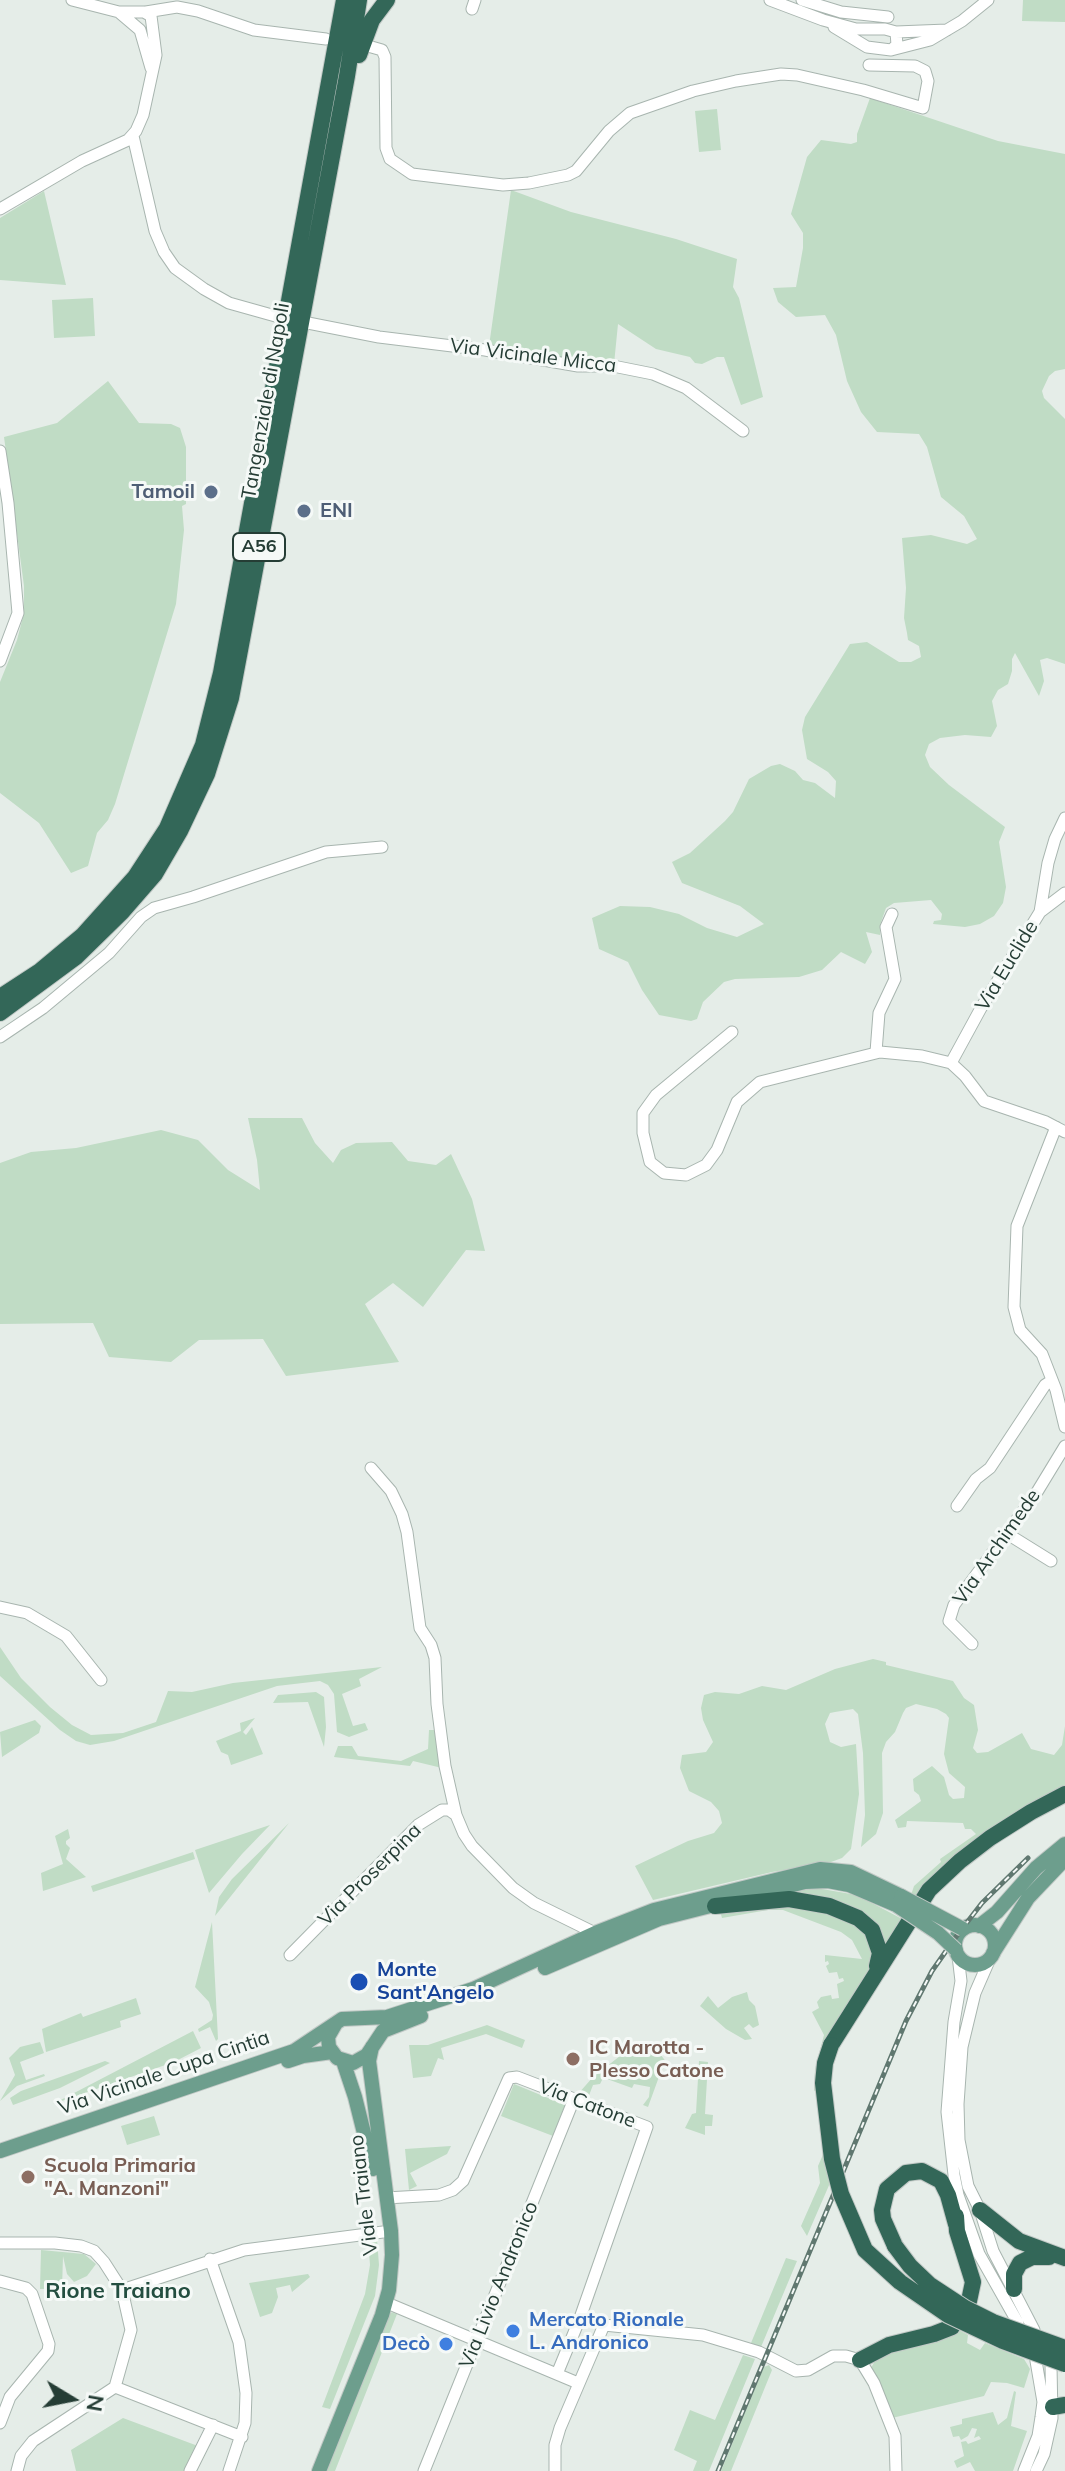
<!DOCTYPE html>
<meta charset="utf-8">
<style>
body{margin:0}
#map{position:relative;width:1065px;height:2471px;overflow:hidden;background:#e5ede8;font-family:Mulish,sans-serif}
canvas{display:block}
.north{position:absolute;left:32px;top:2359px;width:80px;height:80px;-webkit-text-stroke:6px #f5f9f7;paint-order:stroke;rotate:100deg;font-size:22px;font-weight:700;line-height:32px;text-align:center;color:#253d35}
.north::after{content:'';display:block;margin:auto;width:28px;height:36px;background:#253d35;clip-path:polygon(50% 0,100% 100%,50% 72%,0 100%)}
</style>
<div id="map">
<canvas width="1065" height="2471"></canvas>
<div class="north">N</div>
</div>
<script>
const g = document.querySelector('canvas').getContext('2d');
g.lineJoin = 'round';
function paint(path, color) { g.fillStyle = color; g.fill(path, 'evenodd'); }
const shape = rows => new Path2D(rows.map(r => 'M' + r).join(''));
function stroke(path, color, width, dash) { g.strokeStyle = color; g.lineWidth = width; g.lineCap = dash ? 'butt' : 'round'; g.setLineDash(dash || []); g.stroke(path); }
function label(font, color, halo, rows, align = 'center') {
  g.font = font + ' Mulish,sans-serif'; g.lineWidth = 6; g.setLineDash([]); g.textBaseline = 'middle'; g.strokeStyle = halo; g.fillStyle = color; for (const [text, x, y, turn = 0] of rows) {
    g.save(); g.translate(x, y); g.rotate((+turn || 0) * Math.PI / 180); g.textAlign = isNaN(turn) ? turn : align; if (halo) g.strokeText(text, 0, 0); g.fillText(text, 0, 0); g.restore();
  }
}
const green = shape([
 [1023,0,1065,0,1065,22,1022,21],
 [870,98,998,141,1065,154,1065,369,1055,371,1049,376,1042,391,1044,398,1065,419,1065,664,1047,658,1040,660,1044,681,1039,696,1015,653,1012,659,1012,671,1008,684,998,690,992,701,997,726,991,737,965,735,940,738,929,744,925,755,930,767,949,785,1005,827,999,842,1006,887,1003,903,994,916,980,924,965,927,933,924,934,921,941,920,942,914,931,900,894,903,886,908,880,925,880,935,866,932,872,952,865,964,841,952,822,970,799,977,735,979,724,982,703,1002,697,1019,691,1021,659,1015,642,990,628,962,599,949,592,918,620,906,650,907,679,914,707,928,737,937,764,924,740,906,682,883,672,862,690,853,725,821,733,812,749,779,771,766,780,764,795,771,803,780,815,783,835,798,836,781,828,772,807,759,802,730,805,717,850,644,867,642,899,662,911,662,921,657,919,646,908,640,907,633,904,618,906,588,902,538,931,535,967,544,977,539,964,516,941,497,927,447,919,434,877,432,861,412,847,381,836,335,825,315,796,317,778,302,773,288,796,287,803,248,803,233,791,214,807,157,821,140,851,144,857,142,857,134],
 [717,109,721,150,699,152,695,111],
 [511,190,571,212,676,239,737,259,733,287,739,298,763,397,741,405,724,357,717,357,702,364,695,363,690,357,656,349,618,324,614,364,579,363,489,346],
 [44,191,66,285,0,280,0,218],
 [93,298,95,336,54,338,52,300],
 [108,381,139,423,171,424,180,428,186,447,186,504,182,506,184,530,176,604,115,804,108,820,97,833,88,866,71,873,39,823,0,793,0,682,17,640,24,613,24,586,4,437,57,423],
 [248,1118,302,1118,315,1143,333,1163,341,1150,356,1143,392,1142,408,1161,436,1165,451,1154,472,1199,485,1251,466,1250,423,1307,393,1283,365,1304,399,1362,286,1376,263,1339,199,1340,171,1362,109,1357,93,1323,0,1324,0,1163,31,1152,76,1148,161,1130,198,1140,228,1170,260,1190,257,1160],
 [0,1647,21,1678,50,1707,72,1725,91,1735,123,1733,156,1722,168,1691,192,1692,233,1683,382,1667,359,1679,361,1686,342,1694,353,1726,365,1723,368,1730,349,1737,337,1732,334,1694,328,1685,320,1681,277,1686,114,1741,90,1745,76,1741,60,1730,0,1676],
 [873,1659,886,1662,886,1665,953,1681,964,1698,974,1705,978,1730,973,1748,977,1753,988,1752,1022,1733,1031,1749,1054,1755,1062,1745,1065,1726,1065,1787,920,1900,911,1895,914,1886,941,1862,940,1859,976,1834,971,1829,965,1829,963,1823,907,1821,906,1827,898,1828,895,1820,921,1801,919,1795,914,1791,913,1779,932,1766,944,1777,949,1795,953,1799,964,1798,965,1787,949,1773,944,1754,949,1718,946,1714,937,1709,916,1704,906,1708,903,1713,895,1732,886,1742,882,1753,883,1813,876,1834,861,1847,865,1815,863,1753,858,1714,853,1709,835,1712,830,1713,825,1724,830,1742,841,1747,856,1744,859,1794,851,1849,842,1858,831,1862,772,1872,653,1900,635,1866,688,1841,714,1833,722,1823,719,1811,711,1802,689,1791,680,1768,682,1755,706,1752,713,1742,703,1720,701,1708,704,1695,715,1692,739,1694,762,1686,786,1690,835,1669],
 [316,1692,324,1697,326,1727,324,1747,308,1702,273,1703,278,1695],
 [255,1718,243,1732,246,1735,252,1727,263,1754,231,1765,228,1755,221,1752,216,1741,241,1731,240,1723],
 [35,1720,41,1726,39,1733,2,1757,0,1732],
 [429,1730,436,1730,442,1768,413,1761,410,1766,334,1757,338,1746,352,1746,358,1756,401,1761,428,1749],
 [289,1823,251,1871,215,1916,219,1897,232,1879],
 [270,1825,242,1854,209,1893,195,1850],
 [68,1829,70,1838,66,1841,66,1844,70,1848,66,1859,86,1877,43,1891,41,1873,63,1864,55,1836],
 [193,1852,195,1859,93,1892,91,1886],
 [816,1888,857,1895,904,1920,882,1951,878,1935,786,1893],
 [750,1906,808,1907,858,1923,874,1947,871,1966,823,2047,818,2096,814,2090,815,2069,824,2035,812,2012,819,2008,817,2002,821,1997,831,1995,832,1999,839,1998,837,1984,844,1981,843,1978,839,1979,837,1972,829,1973,826,1966,829,1964,828,1961,825,1962,825,1955,862,1959,852,1940,841,1932,783,1910,768,1910,722,1918,720,1911],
 [212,1922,218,2039,216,2041,210,2027,199,2032,198,2029,212,2020,213,2015,209,2002,195,1987],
 [747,1992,749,2000,755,2006,759,2025,753,2028,749,2024,744,2028,752,2039,745,2040,726,2029,700,2006,708,1996,718,2008,732,1997],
 [136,1998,141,2014,120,2021,121,2027,46,2052,42,2029,81,2013,83,2017],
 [487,2025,525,2040,522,2048,486,2034,441,2048,444,2060,438,2058,431,2076,413,2078,409,2045,428,2045],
 [193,2031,201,2048,174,2062,53,2104],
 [40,2042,44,2053,20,2062,26,2080,44,2074,45,2076,17,2086,0,2101,15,2075,9,2058,20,2047],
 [638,2042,641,2045,646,2042,652,2048,654,2046,667,2063,660,2074,648,2107,643,2105,649,2097,650,2087,634,2084,632,2088,607,2079,609,2072,607,2070,600,2084,593,2085,588,2098,578,2094,593,2077],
 [105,2061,110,2063,60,2088,13,2105,10,2098,21,2091],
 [699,2061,708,2062,705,2114,713,2115,712,2126,705,2126,705,2135,685,2128,692,2114,696,2113],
 [514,2084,565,2105,553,2136,501,2116],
 [154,2116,160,2135,127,2145,121,2126],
 [451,2146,447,2154,410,2173,417,2186,409,2190,405,2149],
 [825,2150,830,2183,807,2236,801,2226,820,2183,818,2166],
 [368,2239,377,2239,379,2265,375,2296,330,2409,322,2407,365,2294,370,2265],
 [41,2250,84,2254,96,2264,87,2276,74,2282,67,2274,63,2256,62,2289,40,2289],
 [786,2258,797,2261,761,2347,751,2343],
 [308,2274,310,2277,292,2292,290,2285,276,2288,278,2297,272,2313,260,2317,249,2283],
 [390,2312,397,2314,335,2471,325,2471],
 [957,2329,968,2335,967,2343,980,2350,985,2343,1024,2359,1030,2369,1024,2388,1007,2383,991,2382,984,2396,892,2418,871,2368,876,2359,884,2354,946,2339],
 [743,2355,755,2359,709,2471,693,2471,697,2461,674,2450,690,2410,715,2420],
 [769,2365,772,2370,731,2471,721,2471,764,2367],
 [1014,2391,1016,2392,1011,2426,1027,2431,1013,2471,975,2471,970,2462,957,2468,954,2461,964,2456,961,2442,966,2441,968,2444,981,2439,979,2436,974,2438,977,2429,972,2428,968,2436,961,2440,959,2436,953,2437,950,2427,962,2424,962,2419,993,2412,998,2425,1007,2418],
 [123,2418,198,2446,186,2471,76,2471,71,2450]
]);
const minor = shape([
 [770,0,823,20,856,29,885,29,896,32,947,30],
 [802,0,841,12,888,17],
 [472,9,475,0],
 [146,12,177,7,198,11,254,30,326,39],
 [120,13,140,30,151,68],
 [834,27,867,47,891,50,897,45,896,32],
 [368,46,382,50,385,57,386,148,390,159,412,174,503,185,529,183,568,175,576,171,609,131,630,113,693,91,736,81,781,74,797,75,863,90,923,108,928,81,925,71,915,66,869,65],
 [891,50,930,40,962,21,988,0],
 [133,136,155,231,164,252,175,268,204,289,229,303,279,317],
 [0,209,82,161,128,140,136,131,143,115,156,55,151,16,144,12,119,12,72,0],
 [308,323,379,337,485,350,578,366,613,366,653,374,686,388,743,431],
 [0,451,8,503,18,613,0,661],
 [1040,912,1065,893],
 [732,1032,656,1095,643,1113,643,1133,650,1162,664,1173,686,1175,706,1165,717,1150,737,1102,760,1082,880,1052,922,1056,951,1063,965,1076,984,1101,1046,1122,1065,1132],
 [0,1037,43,1008,109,953,141,917,154,908,193,897,326,852,382,847],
 [876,1052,879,1013,895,979,886,927,892,914],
 [951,1063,981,1008,1040,912,1048,863,1055,839,1065,818],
 [1056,1127,1017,1226,1014,1307,1020,1330,1042,1354,1056,1390,1065,1427],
 [371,1468,391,1491,402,1514,407,1532,420,1628,431,1645,435,1658,437,1704,445,1766,456,1815,464,1834,472,1846,513,1888,534,1903,595,1933],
 [957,1506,976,1479,990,1468,1045,1385,1051,1381],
 [1006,1533,1051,1561],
 [0,1607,27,1613,66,1636,101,1680],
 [972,1644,949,1621,954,1605,1037,1492,1065,1446],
 [992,1954,975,1993,962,2047,958,2104,959,2140,968,2186,980,2210,993,2251,1034,2330],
 [290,1955,418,1825,442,1810,449,1810,456,1815],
 [958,1956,961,1981,954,2022,947,2112,954,2175,958,2195,979,2254,1018,2323],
 [386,2198,439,2195,453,2190,463,2181,509,2078,517,2077,647,2127,580,2318,557,2374],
 [0,2243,55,2243,81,2246,94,2251,104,2262,122,2290,131,2330,115,2387,33,2441,21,2456,17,2471],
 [210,2259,239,2342,246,2393,245,2423,229,2471],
 [0,2281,26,2288,32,2294,49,2344,48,2351,10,2397,0,2423],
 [122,2290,244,2250,383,2232],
 [387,2303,578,2383],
 [580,2318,604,2325,703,2335,759,2352,796,2371,808,2370,833,2356,846,2356,860,2360,874,2383,895,2436,896,2471],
 [115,2387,242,2437],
 [190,2471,213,2425],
 [424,2471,574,2099],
 [555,2471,555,2445,560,2428,604,2325],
 [1024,2471,1038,2436,1041,2417,1043,2402,1036,2361],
 [1036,2471,1044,2454,1052,2418,1051,2365]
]);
const major = shape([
 '955 1945a20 20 0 1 1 40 0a20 20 0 1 1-40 0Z',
 [979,1926,997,1912,1036,1868,1065,1844],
 [993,1953,1028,1898,1065,1859],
 [545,1968,659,1919,805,1882,828,1881,849,1885,896,1905],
 [336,2023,328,2037,329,2047,337,2058,353,2063,367,2055,383,2031,421,2016],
 [288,2061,303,2056,332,2052],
 [343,2061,355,2097,373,2169],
 [0,2151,294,2051,342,2019,387,2017,473,1989,595,1933,654,1910,820,1869,851,1872,901,1896],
 [319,2471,382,2315,389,2290,392,2255,391,2231,369,2061,372,2047]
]);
const highway = shape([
 [359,55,372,20,387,0],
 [0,997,40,971,82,936,135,877,167,828,203,745,221,673,344,0],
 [0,1013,76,957,122,912,155,874,180,831,207,774,231,698,241,645,347,76,359,0],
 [715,1906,789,1899,829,1906,858,1918,872,1930,880,1953,877,1966],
 [831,2045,929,1890,960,1861,990,1838,1031,1812,1065,1794],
 [980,2210,1019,2241,1065,2258],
 [956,2216,957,2231,973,2282,969,2301],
 [895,2246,883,2219,882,2210,887,2189,906,2173,922,2171,941,2181,948,2195,956,2224],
 [1014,2289,1014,2274,1020,2263,1032,2257,1049,2257],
 [860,2360,889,2345,934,2334,952,2327],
 [1053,2407,1065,2405]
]);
const rail = shape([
 [718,2471,906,2021,932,1971,958,1934,982,1903,1028,1858]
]);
const majorBridge = shape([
 [901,1896,963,1929],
 [896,1905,938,1933,956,1950]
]);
const highwayBridge = shape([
 [831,2045,825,2063,823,2083,832,2159,841,2194,865,2250,900,2282,948,2315,1003,2341,1065,2364],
 [895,2246,910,2266,930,2285,965,2308,993,2322,1065,2348]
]);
const markers = [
 [211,492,8,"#5c6f8a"],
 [304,511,8,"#5c6f8a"],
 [359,1982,10,"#1a4fb4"],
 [573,2059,8,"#8d6e63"],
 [28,2177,8,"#8d6e63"],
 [513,2331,8,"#3f7fe0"],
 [446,2344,8,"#3f7fe0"]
];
const shields = [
 [259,547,52]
];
const shieldNames = [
 ["A56",259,547]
];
const streetNames = [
 ["Via Vicinale Micca",533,356,7],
 ["Tangenziale di Napoli",266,401,-80],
 ["Via Euclide",1007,966,-59],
 ["Via Archimede",997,1547,-55],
 ["Via Proserpina",370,1875,-45],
 ["Via Vicinale Cupa Cintia",164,2073,-19],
 ["Via Catone",587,2104,21],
 ["Viale Traiano",364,2195,-97],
 ["Via Livio Andronico",499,2285,-68]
];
const serviceNames = [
 ["Tamoil",195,492],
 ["ENI",320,511,"left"]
];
const transitNames = [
 ["Monte",377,1970],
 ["Sant'Angelo",377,1993]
];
const educationNames = [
 ["IC Marotta -",589,2048],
 ["Plesso Catone",589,2071],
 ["Scuola Primaria",44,2166],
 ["\"A. Manzoni\"",44,2189]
];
const shopNames = [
 ["Mercato Rionale",529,2320],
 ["L. Andronico",529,2343],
 ["Decò",430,2344,"right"]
];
const neighbourhoodNames = [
 ["Rione Traiano",118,2291]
];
paint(green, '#c0dcc5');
stroke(minor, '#a8b5af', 13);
stroke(major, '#c2c9c6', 16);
stroke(highway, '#c2c9c6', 18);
stroke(minor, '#fff', 11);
stroke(major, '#6d9e8d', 14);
stroke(highway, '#336758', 16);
stroke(rail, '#607870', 5);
stroke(rail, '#f5f9f7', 2, [6]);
stroke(majorBridge, '#c2c9c6', 16, []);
stroke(highwayBridge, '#c2c9c6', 18, []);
stroke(majorBridge, '#6d9e8d', 14);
stroke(highwayBridge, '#336758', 16);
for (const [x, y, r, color] of markers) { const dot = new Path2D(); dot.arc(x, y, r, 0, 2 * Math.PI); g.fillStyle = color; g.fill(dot); stroke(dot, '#f5f9f7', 3); }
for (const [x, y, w] of shields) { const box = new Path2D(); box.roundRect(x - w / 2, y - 14, w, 28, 6); g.fillStyle = '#f5f9f7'; g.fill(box); stroke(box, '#253d35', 2); }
label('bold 18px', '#253d35', null, shieldNames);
label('20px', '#253d35', '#f5f9f7', streetNames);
label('bold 20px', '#4e5e75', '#f5f9f7', serviceNames, 'right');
label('bold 20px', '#164399', '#f5f9f7', transitNames, 'left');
label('bold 20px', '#785e54', '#f5f9f7', educationNames, 'left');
label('bold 20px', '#366cbe', '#f5f9f7', shopNames, 'left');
label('bold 22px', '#234e40', '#f5f9f7', neighbourhoodNames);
</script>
